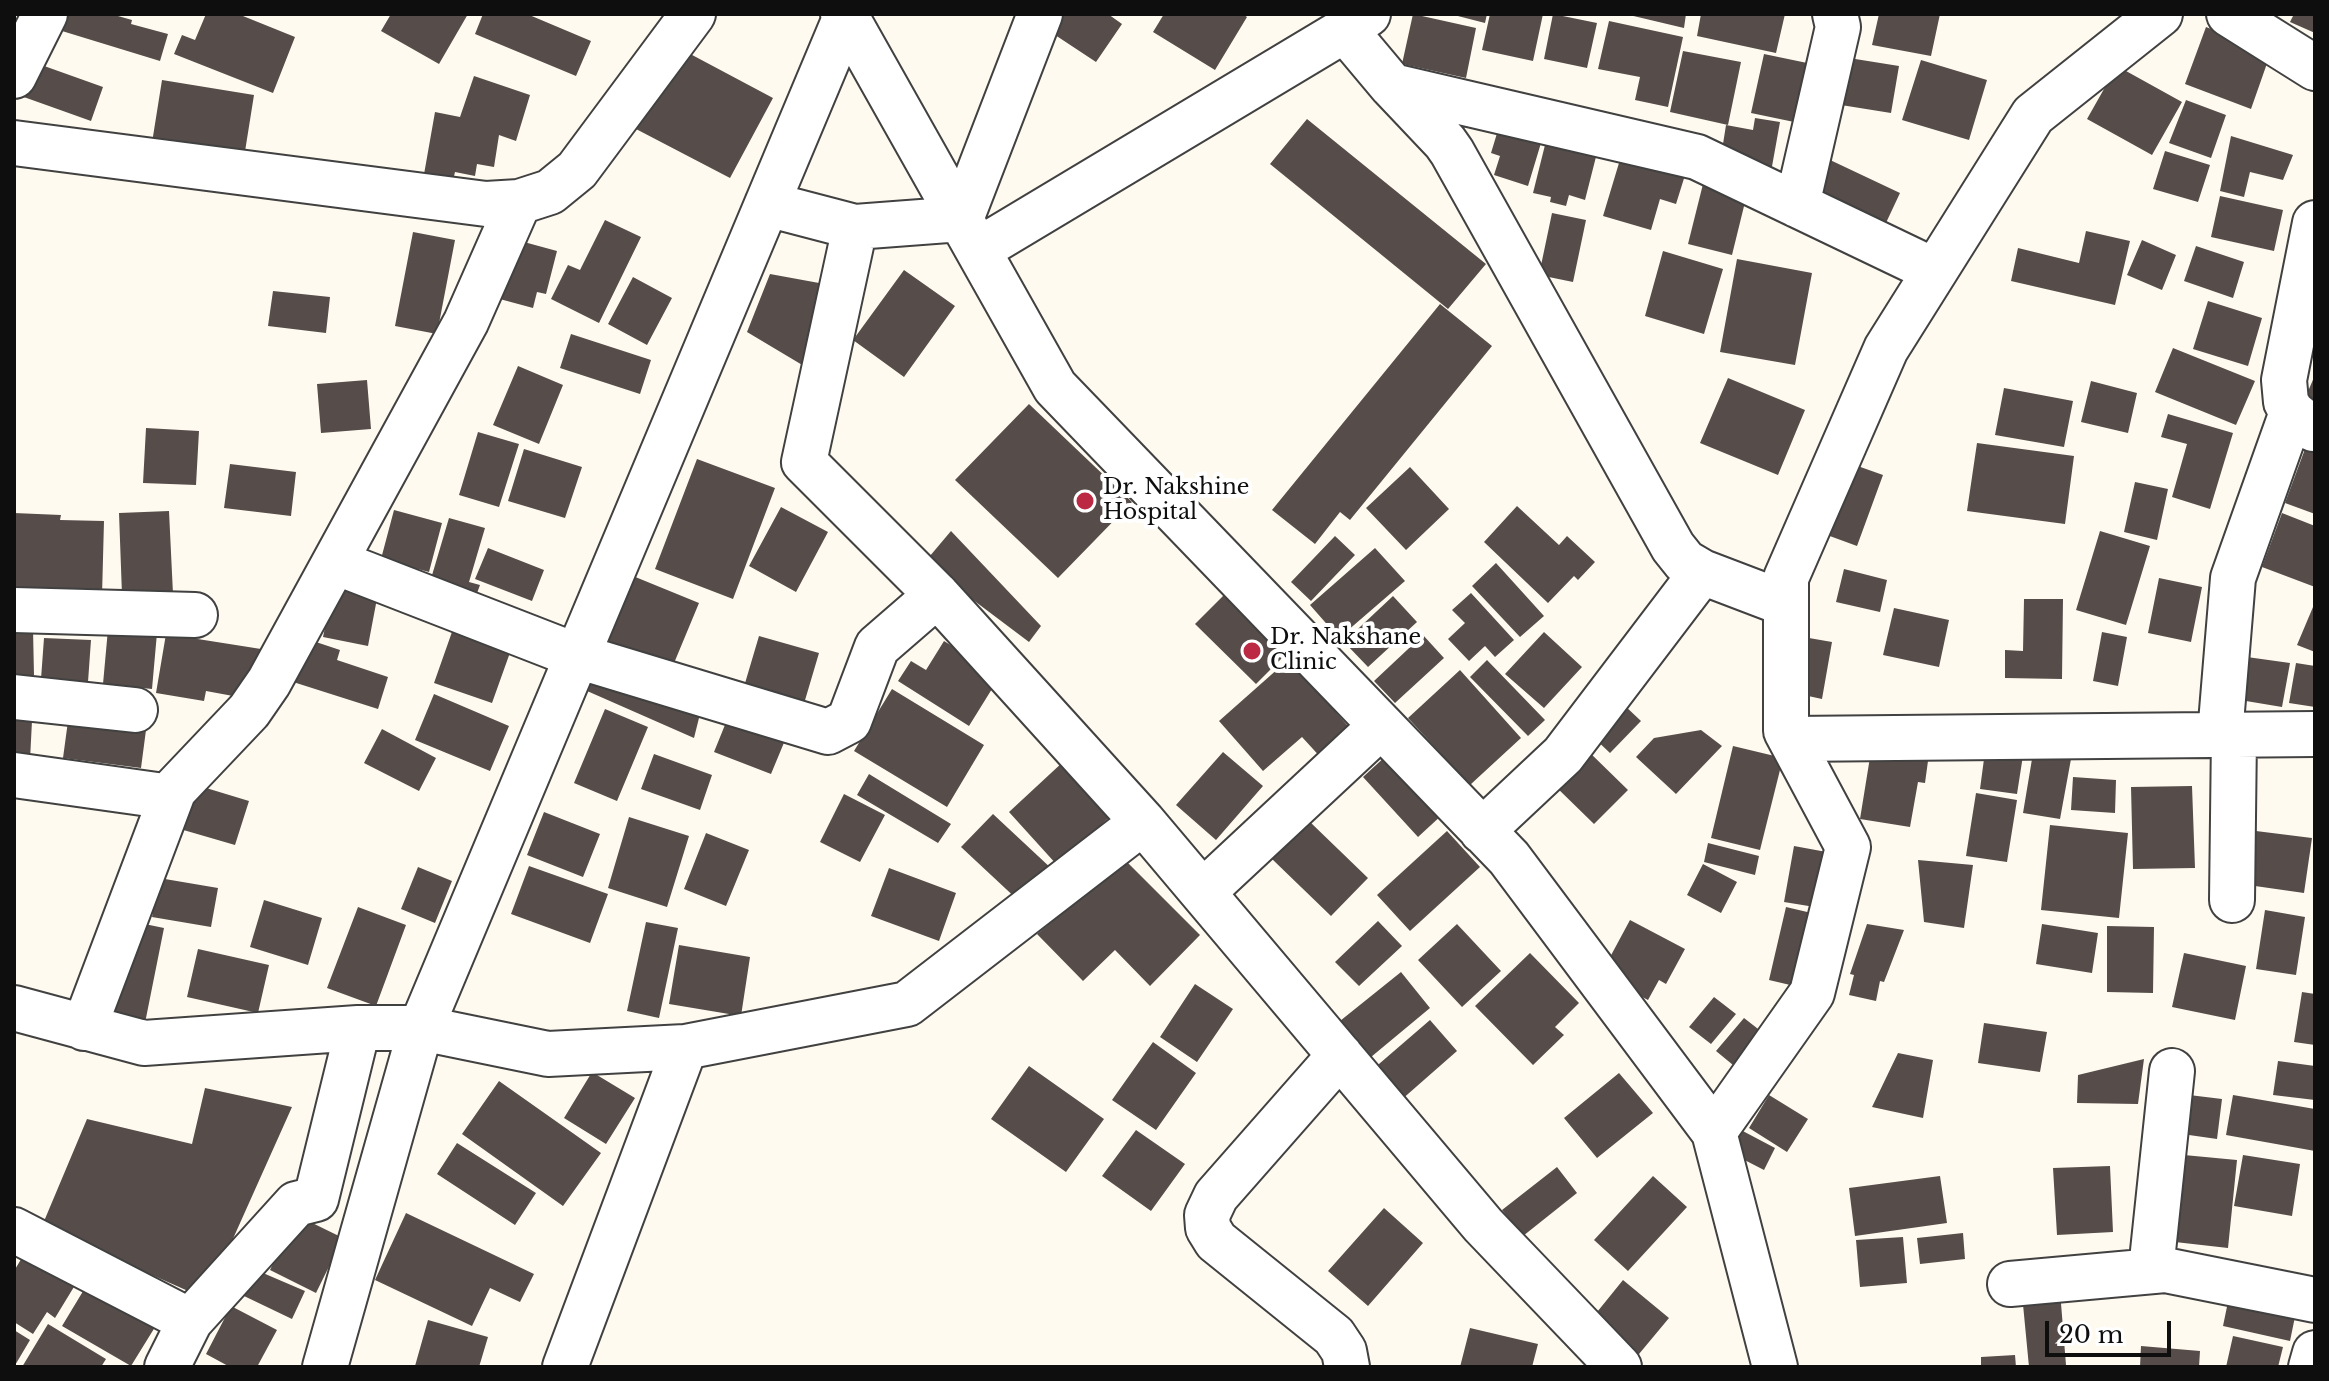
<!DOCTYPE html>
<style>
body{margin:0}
#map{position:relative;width:2329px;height:1381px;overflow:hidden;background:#fffaef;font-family:"Libre Baskerville",serif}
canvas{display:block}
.frame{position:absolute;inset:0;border:16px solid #0e0e0e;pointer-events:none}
.scale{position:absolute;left:2045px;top:1321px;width:126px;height:36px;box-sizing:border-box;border:4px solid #0e0e0e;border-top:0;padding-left:10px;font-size:24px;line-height:28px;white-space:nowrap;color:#0e0e0e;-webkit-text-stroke:6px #fff;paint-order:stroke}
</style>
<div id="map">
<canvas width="2329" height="1381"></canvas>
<div class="frame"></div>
<div class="scale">20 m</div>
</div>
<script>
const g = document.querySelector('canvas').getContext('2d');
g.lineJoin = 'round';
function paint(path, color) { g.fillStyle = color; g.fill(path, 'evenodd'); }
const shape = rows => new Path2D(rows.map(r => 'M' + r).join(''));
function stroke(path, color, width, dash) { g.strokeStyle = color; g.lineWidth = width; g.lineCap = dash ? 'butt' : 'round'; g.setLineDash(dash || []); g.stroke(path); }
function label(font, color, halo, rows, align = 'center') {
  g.font = font + ' "Libre Baskerville",serif'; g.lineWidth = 8; g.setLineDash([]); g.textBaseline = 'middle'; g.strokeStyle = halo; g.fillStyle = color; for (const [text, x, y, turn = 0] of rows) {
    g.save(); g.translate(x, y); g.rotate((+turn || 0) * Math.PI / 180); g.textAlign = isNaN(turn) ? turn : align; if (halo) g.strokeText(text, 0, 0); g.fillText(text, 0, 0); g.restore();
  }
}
const building = shape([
 [67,14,111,14,132,20,131,24,168,34,160,61,62,31],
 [206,14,238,14,295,37,273,93,174,54,182,35,195,40],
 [391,14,468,14,439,64,381,31],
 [483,14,527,14,591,41,576,76,475,34],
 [1052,14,1108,14,1122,24,1096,62,1043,27],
 [1164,14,1243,14,1247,17,1215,70,1153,32],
 [1413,14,1476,28,1466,78,1402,64],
 [1450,14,1487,14,1485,23],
 [1490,14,1543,14,1533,61,1482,50],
 [1553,14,1597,23,1587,68,1544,59],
 [1625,14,1686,14,1684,28],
 [1701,14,1785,14,1776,53,1697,36],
 [1879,14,1940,14,1931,56,1872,45],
 [2294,14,2315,14,2315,33,2290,22],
 [1609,21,1683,37,1668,107,1635,100,1640,77,1598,69],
 [2206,27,2271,52,2251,109,2185,84],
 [679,48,773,98,730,178,636,129],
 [1683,51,1741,62,1728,125,1670,112],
 [1764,54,1812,64,1799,123,1751,113],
 [1849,58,1899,66,1891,113,1841,105],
 [1921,60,1987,80,1969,140,1902,120],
 [33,62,103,87,91,121,21,96],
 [2117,66,2182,102,2152,155,2087,119],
 [474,76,530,95,516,141,499,135,494,167,477,164,475,176,455,172,452,185,423,180,435,112,460,117],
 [162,80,254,95,243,164,151,149],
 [2186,100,2226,115,2211,158,2169,143],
 [1755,118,1780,122,1771,172,1720,163,1726,125,1753,130],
 [1307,119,1486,264,1448,309,1270,164],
 [1498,130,1541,143,1528,186,1494,175,1500,156,1491,153],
 [2231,136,2293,155,2283,180,2250,172,2244,197,2220,191],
 [1547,137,1599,145,1585,200,1569,195,1566,206,1550,202,1551,197,1533,193],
 [2165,151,2210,165,2198,202,2153,189],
 [1622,153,1686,172,1676,204,1660,199,1651,230,1603,216],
 [1828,159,1900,193,1885,225,1812,190],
 [1703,184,1747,194,1732,255,1688,244],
 [2220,196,2283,210,2274,251,2211,237],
 [1552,213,1586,220,1573,282,1539,275],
 [605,220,641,237,599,323,551,299,568,265,580,270],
 [2086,231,2130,241,2115,305,2011,281,2018,248,2079,263],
 [413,232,455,240,437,334,395,326],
 [513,239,557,251,546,294,537,292,533,308,496,298],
 [2142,240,2176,255,2162,290,2127,275],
 [2196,246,2244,262,2233,298,2184,281],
 [1663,251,1723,269,1704,334,1645,316],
 [1737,259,1812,273,1795,365,1720,352],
 [904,270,955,306,904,377,853,340],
 [770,274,830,285,814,372,747,332],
 [633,277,672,298,647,345,608,324],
 [273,291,330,297,326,333,268,326],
 [2208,301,2262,318,2248,366,2193,349],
 [1440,304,1492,346,1350,520,1340,512,1315,544,1272,510],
 [571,334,651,360,640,394,560,368],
 [2173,348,2255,381,2236,425,2155,392],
 [518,366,563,385,539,444,493,425],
 [2315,375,2315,408,2303,403],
 [1728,378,1805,410,1778,475,1700,443],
 [367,380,371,429,321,433,317,384],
 [2091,381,2137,393,2128,433,2081,422],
 [2004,388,2073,401,2064,447,1995,435],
 [1029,404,1132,502,1058,578,955,480],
 [2168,414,2233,433,2210,509,2172,497,2187,444,2161,437],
 [146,428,199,431,196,485,143,483],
 [478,432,519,444,499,507,459,495],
 [1977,443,2074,456,2065,524,1967,511],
 [524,449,582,467,565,518,508,501],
 [2305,449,2315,453,2315,514,2285,503],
 [697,459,775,488,733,599,655,569],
 [230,464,296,472,291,516,224,508],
 [1852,464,1883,475,1857,546,1827,535],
 [1410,467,1449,509,1406,550,1366,508],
 [2135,482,2168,489,2157,540,2124,532],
 [1517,506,1559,545,1567,536,1595,562,1578,580,1574,576,1548,603,1484,542],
 [781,507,828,532,796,592,749,566],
 [394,510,442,523,429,572,381,559],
 [169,511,173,594,122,595,119,513],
 [14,513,61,515,60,520,104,521,102,596,54,590,14,588],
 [2282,513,2315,526,2315,587,2262,567],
 [449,518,485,528,469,582,480,585,476,596,430,582],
 [951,531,1041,626,1029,642,924,563],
 [2100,531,2150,546,2126,625,2076,610],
 [1335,536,1355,555,1311,601,1291,582],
 [488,548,544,570,532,601,475,579],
 [1375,548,1405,581,1339,638,1310,605],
 [1496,563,1544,616,1520,637,1472,586],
 [1844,569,1887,580,1880,612,1836,602],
 [628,574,699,603,672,668,602,638],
 [2159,578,2202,587,2191,642,2148,633],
 [335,579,379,588,368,646,323,637],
 [1228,591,1289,651,1256,684,1195,624],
 [1471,593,1514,640,1495,657,1485,646,1469,661,1448,639,1465,623,1452,610],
 [1393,596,1417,622,1368,667,1344,642],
 [2024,599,2063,599,2062,679,2005,678,2005,650,2023,651],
 [2313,607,2315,608,2315,652,2297,645],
 [1894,608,1949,620,1939,667,1883,655],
 [459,612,517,633,492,703,434,683],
 [33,629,34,675,14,675,14,630],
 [108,629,157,633,152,689,103,684],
 [1544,632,1582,667,1544,708,1505,674],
 [2102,632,2127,637,2118,686,2093,681],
 [166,634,261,649,244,698,206,691,204,701,156,693],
 [1423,635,1444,658,1395,703,1374,681],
 [759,636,819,653,803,707,743,690],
 [44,638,91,640,88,682,41,679],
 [304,638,340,650,337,660,388,677,378,709,290,681],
 [1809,638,1832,642,1822,699,1799,694],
 [944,641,1000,676,969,726,898,681,911,661,926,670],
 [2247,657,2290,663,2282,707,2240,700],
 [1289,659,1355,734,1324,761,1302,737,1263,771,1219,721],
 [1487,660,1545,720,1528,736,1470,677],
 [2296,663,2315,666,2315,707,2289,703],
 [596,670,701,710,694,738,578,687],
 [1460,670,1521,738,1470,785,1408,718],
 [892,689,984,745,947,807,854,751],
 [434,694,509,726,490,771,415,740],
 [1623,704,1641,721,1610,753,1592,736],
 [605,709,648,727,617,801,574,783],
 [731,710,788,733,771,774,714,752],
 [14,720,32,721,30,760,14,759],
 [68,721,146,730,141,768,63,758],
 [382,729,436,758,419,791,364,763],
 [1701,730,1722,746,1676,794,1636,757,1654,738],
 [1986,744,2024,749,2017,794,1980,789],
 [1733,746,1783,758,1760,850,1711,838],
 [1586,749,1628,790,1594,824,1552,783],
 [1871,751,1928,761,1925,783,1918,782,1910,827,1860,819],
 [1223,752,1263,786,1216,840,1176,805],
 [2033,753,2071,759,2060,819,2023,813],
 [654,754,712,775,700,810,641,789],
 [1388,754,1443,814,1418,837,1363,777],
 [1064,761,1113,814,1057,865,1009,812],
 [869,774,951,824,938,843,857,795],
 [2073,777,2116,780,2115,813,2071,810],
 [193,784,249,801,235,845,180,829],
 [2192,786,2195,868,2133,869,2131,787],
 [1976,793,2017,800,2007,862,1966,856],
 [844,794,885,815,860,862,820,842],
 [544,812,600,834,583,877,527,855],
 [993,814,1053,870,1021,903,961,847],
 [629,817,689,836,667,907,608,888],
 [1309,821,1368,878,1331,916,1272,859],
 [2050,825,2128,833,2119,918,2041,910],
 [1447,831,1480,867,1410,931,1377,895],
 [2256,831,2312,838,2304,893,2248,885],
 [706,833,749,850,726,906,684,889],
 [1708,843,1759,856,1755,875,1704,862],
 [1794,846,1832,853,1821,908,1784,902],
 [1918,860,1973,865,1964,928,1924,922],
 [1126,861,1200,935,1150,986,1115,950,1083,981,1037,934],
 [1703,864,1737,882,1721,913,1687,895],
 [529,866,608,894,590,943,511,914],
 [418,867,452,881,435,923,401,909],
 [889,868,956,893,939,941,871,916],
 [159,878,218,888,211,927,152,917],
 [264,900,322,918,308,965,250,947],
 [358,907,406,925,376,1006,327,988],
 [1786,907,1820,915,1803,988,1769,980],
 [2265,910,2305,917,2296,975,2256,969],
 [1630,920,1685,949,1666,984,1659,980,1648,1000,1625,988,1609,959],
 [130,921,164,928,145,1023,111,1017],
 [1378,921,1402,946,1359,986,1335,962],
 [646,922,678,928,659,1018,627,1011],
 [1457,924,1501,971,1462,1007,1418,960],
 [1867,924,1904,930,1884,982,1880,981,1876,1001,1849,995,1854,975,1850,974],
 [2042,924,2098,933,2092,973,2036,964],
 [2107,926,2154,927,2153,993,2107,992],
 [679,945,750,957,741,1016,669,1004],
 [198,949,269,965,258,1013,187,997],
 [1530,953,1579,1003,1555,1027,1564,1035,1533,1065,1475,1006],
 [2184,953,2246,966,2235,1020,2172,1007],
 [1401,972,1430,1008,1365,1062,1335,1025],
 [1195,984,1233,1009,1197,1062,1160,1037],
 [2302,992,2315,994,2315,1045,2294,1042],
 [1714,997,1736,1014,1711,1044,1689,1027],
 [1744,1018,1762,1032,1733,1065,1716,1051],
 [1430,1020,1457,1051,1400,1101,1372,1070],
 [1984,1023,2047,1032,2040,1072,1978,1063],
 [1153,1042,1196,1073,1156,1130,1112,1100],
 [1898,1053,1933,1060,1923,1118,1872,1107],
 [2144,1059,2138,1104,2077,1103,2078,1075],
 [2278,1061,2315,1066,2315,1100,2273,1095],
 [1029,1066,1104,1119,1066,1172,991,1119],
 [592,1072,635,1098,606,1144,564,1118],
 [1619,1073,1653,1113,1597,1158,1564,1118],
 [499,1081,601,1153,563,1206,462,1134],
 [205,1088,292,1107,206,1299,42,1226,87,1119,192,1144],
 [2181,1094,2222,1099,2217,1139,2175,1133],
 [1769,1095,1808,1119,1787,1152,1749,1128],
 [2233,1095,2315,1109,2315,1151,2226,1135],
 [1739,1129,1775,1148,1764,1170,1727,1151],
 [1136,1130,1185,1164,1151,1211,1102,1176],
 [457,1143,536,1193,515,1225,437,1174],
 [2184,1155,2237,1160,2228,1248,2175,1242],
 [2243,1155,2300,1164,2292,1216,2234,1206],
 [2110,1166,2113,1232,2057,1235,2053,1168],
 [1557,1167,1577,1193,1523,1236,1502,1210],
 [1653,1176,1687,1207,1628,1271,1594,1240],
 [1940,1176,1947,1223,1855,1236,1849,1188],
 [1384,1208,1423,1243,1368,1306,1328,1271],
 [406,1213,534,1274,520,1302,490,1288,472,1326,375,1280],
 [296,1215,343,1238,316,1293,270,1270],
 [1963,1233,1965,1259,1920,1264,1917,1238],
 [1903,1237,1907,1283,1860,1287,1856,1240],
 [29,1246,80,1277,55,1318,47,1312,33,1334,14,1322,14,1271],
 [256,1270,305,1291,292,1319,244,1296],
 [91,1278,160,1319,131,1366,62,1326],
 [1623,1280,1669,1318,1634,1360,1589,1322],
 [2060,1291,2066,1365,2029,1367,2022,1294],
 [2230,1292,2297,1307,2290,1341,2223,1326],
 [231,1306,277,1330,257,1367,230,1367,206,1354],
 [428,1320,488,1337,479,1367,415,1366],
 [48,1324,106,1359,101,1367,22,1367],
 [1470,1328,1538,1344,1532,1367,1460,1367],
 [14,1330,30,1340,14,1367],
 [2233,1336,2283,1347,2278,1367,2226,1367],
 [2141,1346,2200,1351,2199,1367,2140,1367],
 [2015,1355,2016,1367,1981,1367,1981,1357]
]);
const minor = shape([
 [2229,14,2315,68],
 [846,16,1055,387,1509,858,1714,1132,1775,1367],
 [1345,30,1392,86,1445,142,1452,152,1673,547,1685,562,1702,572,1786,604],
 [14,76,45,14],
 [1392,86,1697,157,1935,271],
 [14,143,486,204,519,202,550,192,577,170,693,14],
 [767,204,855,227,804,462,937,595,1143,822],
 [1797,205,1838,27,1835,14],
 [855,227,961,219,1040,14],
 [978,250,1345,30,1368,14],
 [2313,429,2292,412,2286,402,2284,380,2315,223],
 [335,562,577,656,828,732,849,721,877,647,937,595],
 [14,610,195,615],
 [14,697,135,710],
 [2220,735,2233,578,2292,412],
 [1791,739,2315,734],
 [14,775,171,797],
 [1482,831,1563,755,1702,572],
 [1203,892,1381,726],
 [2232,900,2234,735],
 [14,1008,144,1043,358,1028,421,1028,548,1054,685,1047,907,1004,1143,822,1483,1225,1619,1367],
 [84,1028,174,790,249,711,269,682,466,322,519,202],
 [1340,1055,1216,1196,1207,1215,1208,1228,1216,1241,1334,1336,1344,1351,1347,1367],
 [1714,1132,1812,993,1848,847,1786,731,1786,578,1886,349,2033,115,2160,14],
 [14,1230,190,1321],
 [2151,1270,2172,1071],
 [2010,1284,2165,1270,2315,1300],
 [167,1367,190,1321,296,1204,316,1199,358,1028],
 [325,1367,421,1028,846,16,843,14],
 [565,1367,685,1047],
 [2311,1367,2315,1353]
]);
const markers = [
 [1085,501,10,"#bb2942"],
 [1252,651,10,"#bb2942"]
];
const poiNames = [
 ["Dr. Nakshine",1103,488],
 ["Hospital",1103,513],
 ["Dr. Nakshane",1270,638],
 ["Clinic",1270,663]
];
paint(building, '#564d4a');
stroke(minor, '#414141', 48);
stroke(minor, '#fff', 44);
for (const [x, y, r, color] of markers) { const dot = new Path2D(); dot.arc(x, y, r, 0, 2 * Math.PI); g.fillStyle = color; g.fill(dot); stroke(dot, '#fff', 3); }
label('22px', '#0e0e0e', '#fff', poiNames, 'left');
</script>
